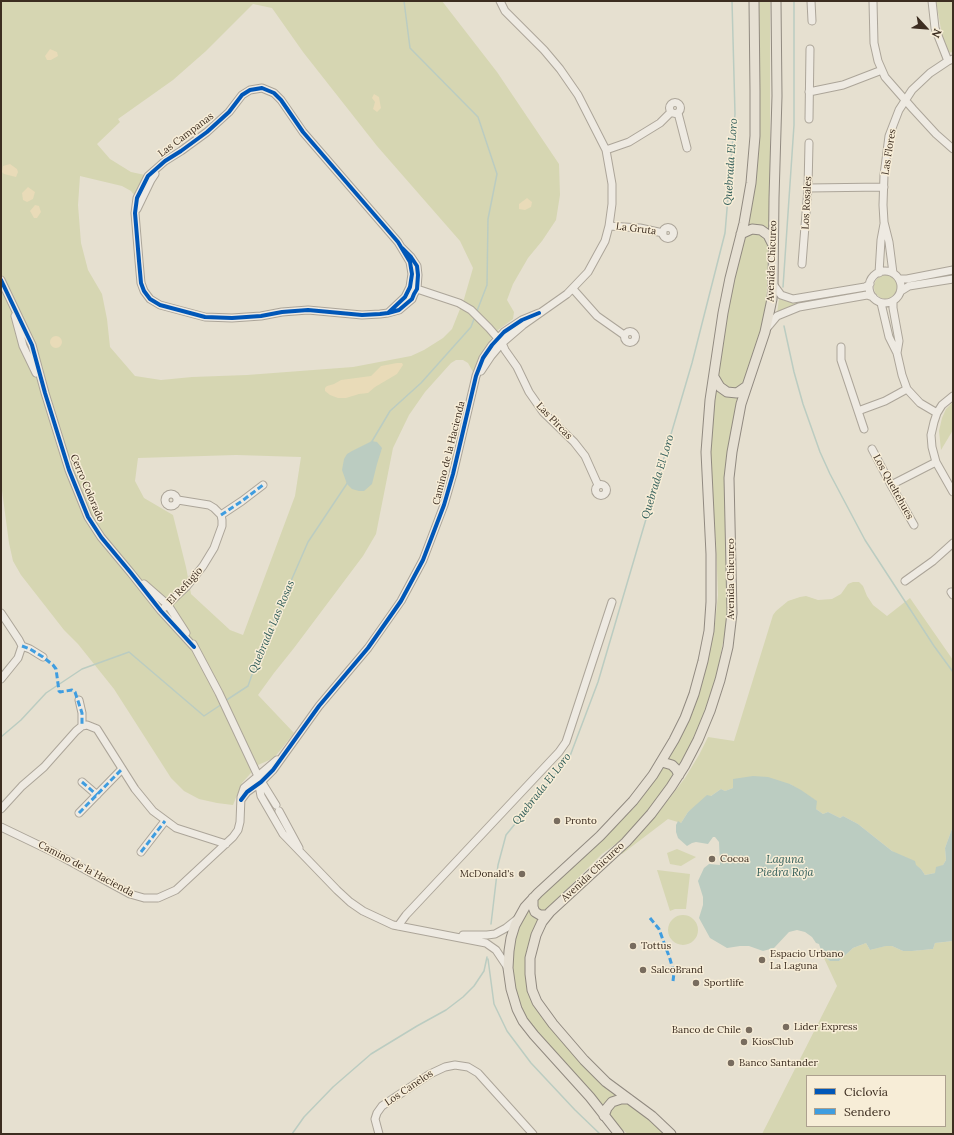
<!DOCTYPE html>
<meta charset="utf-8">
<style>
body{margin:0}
#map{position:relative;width:954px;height:1135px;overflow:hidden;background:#e6e0d0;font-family:Lora,serif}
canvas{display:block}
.frame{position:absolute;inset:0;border:2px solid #3c2d20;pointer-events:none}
.legend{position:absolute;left:806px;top:1075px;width:140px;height:52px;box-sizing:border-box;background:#f7edd7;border:1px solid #aca08e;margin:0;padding:5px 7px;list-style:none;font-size:12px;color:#3c2d20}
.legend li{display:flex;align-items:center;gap:8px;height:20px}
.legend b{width:20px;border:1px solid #aca08e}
.north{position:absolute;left:906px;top:8px;width:40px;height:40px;-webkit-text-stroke:3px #f7edd7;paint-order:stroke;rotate:116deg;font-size:11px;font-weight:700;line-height:16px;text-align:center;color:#3c2d20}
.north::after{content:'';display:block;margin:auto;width:14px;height:18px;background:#3c2d20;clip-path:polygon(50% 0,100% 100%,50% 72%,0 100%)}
</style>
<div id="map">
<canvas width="954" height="1135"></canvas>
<div class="frame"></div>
<ul class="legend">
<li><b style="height:5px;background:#0057b8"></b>Ciclovía</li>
<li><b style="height:5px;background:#3f9de0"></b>Sendero</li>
</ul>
<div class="north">N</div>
</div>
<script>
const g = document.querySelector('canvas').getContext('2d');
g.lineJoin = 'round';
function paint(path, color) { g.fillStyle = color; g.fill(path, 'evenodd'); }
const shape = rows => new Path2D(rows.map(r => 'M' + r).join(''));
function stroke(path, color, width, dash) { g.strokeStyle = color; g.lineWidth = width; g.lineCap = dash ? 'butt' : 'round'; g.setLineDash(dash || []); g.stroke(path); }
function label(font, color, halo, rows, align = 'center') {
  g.font = font + ' Lora,serif'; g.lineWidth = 3; g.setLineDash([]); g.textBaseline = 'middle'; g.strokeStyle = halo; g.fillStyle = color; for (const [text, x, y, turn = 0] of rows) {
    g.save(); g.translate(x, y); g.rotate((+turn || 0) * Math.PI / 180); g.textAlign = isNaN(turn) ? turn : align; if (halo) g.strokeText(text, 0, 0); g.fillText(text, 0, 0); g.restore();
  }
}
const green = shape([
 [1,1,442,1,497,72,559,164,560,195,556,220,542,241,528,258,513,284,507,300,514,312,513,319,498,330,492,337,484,350,473,372,468,363,463,360,456,360,451,363,425,392,409,415,393,448,376,534,363,556,294,648,274,673,258,695,294,733,274,758,258,765,242,783,233,805,217,803,199,799,184,791,171,778,114,689,78,644,64,630,21,575,13,561,9,543,1,483],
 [253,4,272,8,303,52,377,146,460,241,473,268,464,299,452,329,443,338,424,350,411,356,353,367,247,375,192,377,161,380,135,376,110,347,107,319,102,294,88,270,81,243,78,205,80,176,122,186,131,191,134,195,145,175,131,172,110,159,97,144,120,122,118,119,173,80,206,51],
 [236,455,301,457,295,496,243,635,230,630,191,594,186,567,173,515,144,498,135,481,138,458],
 [758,1,770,1,770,203,766,312,757,345,747,374,726,461,727,621,714,689,689,752,665,789,639,822,621,840,602,854,545,911,539,911,536,904,544,892,599,842,634,808,662,770,686,727,703,681,714,633,718,595,716,542,709,467,712,412,731,284,750,216,758,159],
 [936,1,953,1,953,52,947,53,942,35],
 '874 287a12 12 0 1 1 24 0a12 12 0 1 1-24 0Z',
 [867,289,867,292,793,305,784,309,777,314,779,298,785,301,794,302],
 [953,402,953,430,941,450,939,431,942,418,946,409],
 [853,582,859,582,863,586,867,596,873,605,887,616,910,598,953,660,953,826,945,848,946,860,943,865,935,873,925,875,921,869,892,851,858,824,843,816,840,818,828,812,823,814,816,809,816,801,790,784,733,788,725,791,721,789,688,812,681,823,668,819,622,854,619,851,629,846,658,813,685,778,699,755,708,737,734,741,773,615,776,611,788,601,800,597,806,596,818,600,832,599,841,594,848,584],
 [677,849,696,857,681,866,670,864,667,853],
 [657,870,690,874,686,909,675,909,670,911],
 [530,907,540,918,536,926,531,995,601,1082,617,1096,603,1108,526,1018,517,996,512,978,514,944,522,920],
 '668 930a15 15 0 1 1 30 0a15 15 0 1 1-30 0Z',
 [953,941,953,1134,762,1134,837,986,823,956,830,961,839,961,853,948,866,943,870,950,885,946,892,946,903,951,912,951,933,949,935,943],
 [807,1076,945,1076,945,1126,807,1126],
 [626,1103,656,1124,666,1134,628,1134,611,1121,609,1113,614,1105]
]);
const sand = shape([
 [50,49,57,52,58,56,51,60,47,60,45,56],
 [374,94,379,97,380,103,381,108,377,112,373,109,375,102,372,98],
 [10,164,17,169,18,172,16,177,4,174,2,172,3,166],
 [28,187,35,192,33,199,27,202,23,200,22,193],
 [527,198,532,202,531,207,525,210,519,209,519,204],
 [35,205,39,206,41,212,37,218,34,218,30,211],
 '50 342a6 6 0 1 1 12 0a6 6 0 1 1-12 0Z',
 [397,363,402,363,403,365,397,374,375,387,368,393,359,394,346,398,338,398,330,395,325,391,325,388,327,386,334,384,341,380,371,376,381,366]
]);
const water = shape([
 [372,441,377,442,382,448,377,464,372,484,364,491,359,491,352,489,347,484,342,470,344,459,347,454,352,451],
 [753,776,768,777,790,784,801,790,817,801,816,809,823,814,828,812,840,818,843,816,858,824,892,851,915,861,916,865,921,869,925,875,935,873,936,867,943,865,946,860,945,848,953,826,953,941,935,943,933,949,912,951,903,951,892,946,886,946,870,950,866,943,853,948,839,961,830,961,823,956,819,944,816,943,812,937,805,932,797,930,789,932,774,948,763,951,749,946,740,946,727,948,710,938,699,918,703,905,703,897,698,881,704,868,709,864,720,865,719,842,715,837,713,837,708,844,696,842,692,843,687,846,678,838,676,832,676,825,678,821,681,823,688,812,707,795,711,796,721,789,725,791,733,788,733,779]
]);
const stream = shape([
 [404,1,410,48,478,117,497,174,488,219,487,285,477,311],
 [783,287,794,125,794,1],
 [784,326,794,372,803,404,820,452,830,474,865,540,934,646,953,672],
 [371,443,390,411,421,383,471,327,474,319],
 [225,701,248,686,260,652,308,542,348,482],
 [1,737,21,720,46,693,82,669,129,652,204,716,222,704],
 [491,924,498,865,506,835,570,756,598,682,692,363,725,233,735,114,732,1],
 [488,959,494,1004,507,1031,531,1063,575,1110,600,1134],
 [292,1134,304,1117,333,1087,371,1054,417,1026,446,1010,463,997,474,986,484,971,487,957]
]);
const minor = shape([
 [811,1,812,21],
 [873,1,874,43,878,61,885,77,913,109,936,134,953,149],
 [932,1,935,28,948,61],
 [809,92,843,85,882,70],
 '669.5 108a5.5 5.5 0 1 1 11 0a5.5 5.5 0 1 1-11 0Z',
 [678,113,687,148],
 [809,119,810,49],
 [606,150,629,142,660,123,671,112],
 [808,188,884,187],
 [137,209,151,180,155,174],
 [609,226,640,228,663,233],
 '662.5 233a5.5 5.5 0 1 1 11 0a5.5 5.5 0 1 1-11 0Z',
 [802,264,808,188,809,143],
 '869 287a16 16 0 1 1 32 0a16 16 0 1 1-32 0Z',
 [879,273,881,240,884,224],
 [893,273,889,242,884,222,883,205,884,175,889,136,899,110,912,90,930,73,948,61,953,59],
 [899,279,907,279,953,270],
 [1,280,32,345,45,393,69,470,88,517,101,537,131,573,161,611,194,647],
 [773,284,781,295,793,299,865,287,870,284],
 [414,288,459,303,471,310,489,328,502,343,505,350,517,367,529,392,543,412,574,442,585,456,598,485],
 [573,289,597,316,624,335],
 [901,291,909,286,953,279],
 [893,301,893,308,899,341,897,353],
 [881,303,889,337,897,353,902,375,907,389,920,403,937,413],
 [388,313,405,297,410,287,412,274,410,262,398,242,303,132,281,100,274,93,262,88,250,90,242,95,229,112,207,132,181,151,165,161,148,176,137,198,135,213,139,261,141,283,144,291,150,299,160,305,205,317,232,318,261,316,282,312,308,310,362,315,380,314,388,313,399,310,412,299,414,294,417,289,418,275,417,266,411,257,402,248],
 [15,316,23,346,36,373],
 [767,328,777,316,799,307,867,295,873,297],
 '624.5 337a5.5 5.5 0 1 1 11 0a5.5 5.5 0 1 1-11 0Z',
 [841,347,841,360,864,429],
 [481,371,491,356,502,343,523,325,567,294,588,272,605,241,609,226,612,204,612,184,606,150,578,95,560,69,544,50,505,11,500,1],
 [953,396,942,405,937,413,934,422,931,435,932,447,936,462,953,492],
 [858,411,885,401,907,389],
 [872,449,891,485,914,525],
 '595.5 490a5.5 5.5 0 1 1 11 0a5.5 5.5 0 1 1-11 0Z',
 [891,485,936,462],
 '165 500a6 6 0 1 1 12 0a6 6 0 1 1-12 0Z',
 [221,515,242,501,263,485],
 [905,581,933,561,953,543],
 [144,584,168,605,186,633],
 [951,592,953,595],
 [165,607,187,586,203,566,214,548,222,526,222,520,221,515,214,508,209,505,178,500],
 [1,613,19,640,22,646,18,658,1,679],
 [193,644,219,693,258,776,276,805],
 [22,646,30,649,43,657],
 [79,700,82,713,82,726],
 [258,780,261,796,283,834,337,890,350,902,363,911,393,925,486,943,496,950,508,968],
 [82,782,97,795],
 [241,800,247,792,261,782,273,770,319,706,368,648,401,601,423,560,444,505,453,474,476,376,483,358,492,345,504,332,522,320,539,313],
 [1,809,22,786,44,767,76,731,82,726,87,725,97,729,135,789,153,811,176,828,226,844],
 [279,811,299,848],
 [79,813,122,769],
 [1,827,53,852,130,894,144,898,158,898,176,890,233,837,238,830,240,822,241,797,244,788,277,760],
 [141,852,165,821],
 [398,926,406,915,559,752,566,742,612,602],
 [463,935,487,935,495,934,506,928,516,920],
 [379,1134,375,1119,377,1113,382,1106,430,1074,445,1067,455,1065,468,1067,478,1073,533,1134]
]);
const major = shape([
 [741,234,752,229,761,230,768,235,773,245],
 [714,377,720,387,727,392,737,393,747,386],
 [662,762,672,765,676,769,679,775],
 [533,898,533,907,535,912,540,915,547,915],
 [604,1116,607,1108,612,1102,621,1099,629,1099],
 [619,1134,590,1097,534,1035,523,1021,517,1009,511,989,508,968,509,951,511,938,515,925,525,907,538,893,600,836,633,801,653,775,674,740,685,718,694,694,703,661,709,631,711,602,711,554,706,452,710,400,723,313,730,278,744,223,751,183,755,136,755,91,754,1],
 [671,1134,652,1116,606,1082,584,1060,553,1024,537,1002,532,990,530,974,530,958,536,935,542,922,550,912,626,842,651,814,671,787,685,765,698,740,710,711,720,680,728,647,732,613,729,478,732,452,741,404,765,332,772,299,773,284,774,198,777,96,776,1]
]);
const quiet = shape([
 [221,515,242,501,263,485],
 [22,646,30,649,43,657,53,665,56,669,59,691,60,692,72,690,75,692,82,713,82,726],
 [82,782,97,795],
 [79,813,122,769],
 [141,852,165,821],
 [650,918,659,929,670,959,674,973,673,981]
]);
const cycleway = shape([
 [1,280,32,345,45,393,69,470,88,517,101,537,131,573,161,611,194,647],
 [388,313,405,297,410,287,412,274,410,262,398,242,303,132,281,100,274,93,262,88,250,90,242,95,229,112,207,132,181,151,165,161,148,176,137,198,135,213,139,261,141,283,144,291,150,299,160,305,205,317,232,318,261,316,282,312,308,310,362,315,380,314,388,313,399,310,412,299,414,294,417,289,418,275,417,266,411,257,402,248],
 [241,800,247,792,261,782,273,770,319,706,368,648,401,601,423,560,444,505,453,474,476,376,483,358,492,345,504,332,522,320,539,313]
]);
const markers = [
 [557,821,4,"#786c5e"],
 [712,859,4,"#786c5e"],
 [522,874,4,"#786c5e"],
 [633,946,4,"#786c5e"],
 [762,960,4,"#786c5e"],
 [643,970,4,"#786c5e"],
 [696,983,4,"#786c5e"],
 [786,1027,4,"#786c5e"],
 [749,1030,4,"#786c5e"],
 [744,1042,4,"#786c5e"],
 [731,1063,4,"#786c5e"]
];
const streetNames = [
 ["Las Campanas",186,135,-37],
 ["Las Flores",889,152,-81],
 ["Los Rosales",807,203,-87],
 ["La Gruta",636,229,7],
 ["Avenida Chicureo",772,261,-88],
 ["Las Pircas",554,421,46],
 ["Camino de la Hacienda",449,453,-76],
 ["Los Queltehues",893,487,61],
 ["Cerro Colorado",87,488,67],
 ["Avenida Chicureo",731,579,-90],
 ["El Refugio",185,586,-47],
 ["Camino de la Hacienda",86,869,28],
 ["Avenida Chicureo",593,872,-43],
 ["Los Canelos",409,1088,-34]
];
const poiNames = [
 ["Pronto",565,821],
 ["Cocoa",720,859],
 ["McDonald's",514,874,"right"],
 ["Tottus",641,946],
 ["Espacio Urbano",770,954],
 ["La Laguna",770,966],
 ["SalcoBrand",651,970],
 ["Sportlife",704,983],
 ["Lider Express",794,1027],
 ["Banco de Chile",741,1030,"right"],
 ["KiosClub",752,1042],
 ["Banco Santander",739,1063]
];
const waterNames = [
 ["Quebrada El Loro",731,162,-86],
 ["Quebrada El Loro",658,477,-73],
 ["Quebrada Las Rosas",272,627,-67],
 ["Quebrada El Loro",542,789,-52],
 ["Laguna",785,860],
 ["Piedra Roja",785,873]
];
paint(green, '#d6d6b2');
paint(sand, '#e9dbb8');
paint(water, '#bbccc1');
stroke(stream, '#bbccc1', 1.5);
stroke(minor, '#aca599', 9);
stroke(major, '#918a80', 11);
stroke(minor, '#eeeae2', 7);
stroke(major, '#e6e0d3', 9);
stroke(quiet, '#3f9de0', 3, [6, 3]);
stroke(cycleway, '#0057b8', 4);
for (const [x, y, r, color] of markers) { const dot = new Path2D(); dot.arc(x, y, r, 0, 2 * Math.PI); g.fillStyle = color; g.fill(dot); stroke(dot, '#f7edd7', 1.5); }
label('10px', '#3c2d20', '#f7edd7', streetNames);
label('10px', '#3c2d20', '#f7edd7', poiNames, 'left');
label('italic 11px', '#2f5c58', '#f7edd7', waterNames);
</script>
